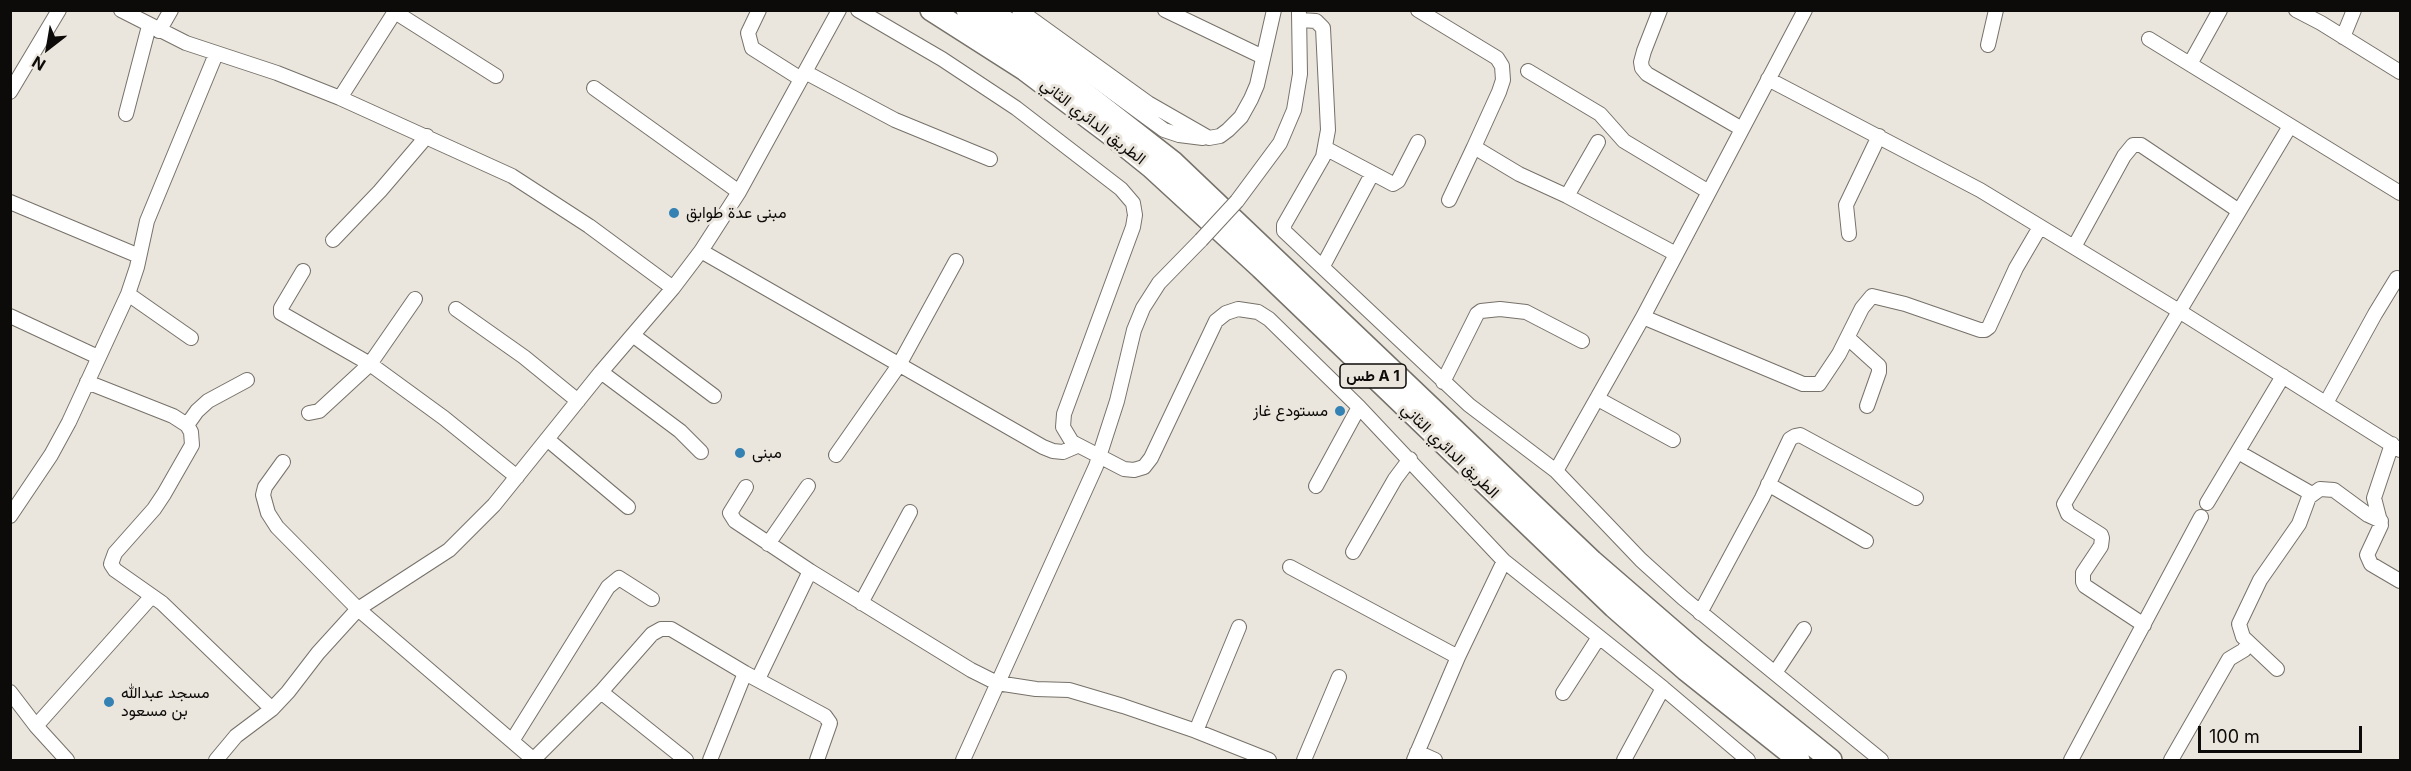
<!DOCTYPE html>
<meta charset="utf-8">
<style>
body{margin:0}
#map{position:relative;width:2411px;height:771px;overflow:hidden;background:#ebe6dd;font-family:Inter,sans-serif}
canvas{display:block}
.frame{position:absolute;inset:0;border:12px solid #0d0b09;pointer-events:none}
.north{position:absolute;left:18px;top:18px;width:60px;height:60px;-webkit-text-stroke:4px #ebe6dd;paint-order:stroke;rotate:211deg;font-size:16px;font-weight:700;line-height:24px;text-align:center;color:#0d0b09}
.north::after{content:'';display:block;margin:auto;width:21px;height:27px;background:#0d0b09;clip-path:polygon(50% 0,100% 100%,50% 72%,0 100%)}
.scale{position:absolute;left:2198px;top:726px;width:164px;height:27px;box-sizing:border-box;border:3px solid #0d0b09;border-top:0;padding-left:8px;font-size:18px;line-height:21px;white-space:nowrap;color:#0d0b09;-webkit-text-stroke:4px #ebe6dd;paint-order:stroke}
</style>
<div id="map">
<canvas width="2411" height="771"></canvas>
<div class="frame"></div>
<div class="north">N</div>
<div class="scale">100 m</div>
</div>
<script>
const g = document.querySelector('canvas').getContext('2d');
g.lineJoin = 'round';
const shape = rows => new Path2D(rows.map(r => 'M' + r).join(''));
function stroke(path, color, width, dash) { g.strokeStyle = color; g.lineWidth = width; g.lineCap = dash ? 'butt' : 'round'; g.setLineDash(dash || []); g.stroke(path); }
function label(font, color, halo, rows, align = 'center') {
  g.font = font + ' Inter,Vazirmatn,sans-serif'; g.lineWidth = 6; g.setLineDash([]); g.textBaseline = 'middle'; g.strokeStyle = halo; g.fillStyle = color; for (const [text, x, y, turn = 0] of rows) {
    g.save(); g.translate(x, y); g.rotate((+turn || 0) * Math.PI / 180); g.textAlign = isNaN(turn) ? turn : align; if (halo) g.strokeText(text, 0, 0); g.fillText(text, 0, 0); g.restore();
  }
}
const minor = shape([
 [121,10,186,43,277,73,340,98,512,176,589,226,673,288],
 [759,10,748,33,752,48,801,79],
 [858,10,942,59,1016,108,1121,189,1133,203,1135,215,1133,227,1064,414,1063,427,1072,442,1124,469,1134,470,1144,467,1151,458,1216,321,1226,313,1238,309,1258,312,1269,319,1359,407,1504,561,1663,688,1748,760],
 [991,10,1022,26,1164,130,1179,135,1203,138],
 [1019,10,1148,103,1209,138,1220,136,1228,130,1241,117,1251,99,1257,85,1274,10],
 [1165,10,1263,57],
 [1418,10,1497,58,1502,66,1503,80,1499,92,1474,147],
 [1660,10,1644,51,1641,62,1642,68,1647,74,1742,129],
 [2296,10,2321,23,2400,72],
 [395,12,496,76],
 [1300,20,1316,21,1323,28,1328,130,1323,157,1284,225,1284,231,1469,405,1556,471,1641,560,1683,598,1881,760],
 [159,31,171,10],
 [2343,37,2354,10],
 [2149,39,2400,193],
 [1988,45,1996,10],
 [2190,64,2220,10],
 [1528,71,1600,114,1624,141,1709,192],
 [805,72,895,120,990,159],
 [1768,79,1980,190,2179,311,2400,450],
 [594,88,739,192],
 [10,92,59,10],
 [340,98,396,10],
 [126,114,149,26],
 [1325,148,1393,184,1398,181,1418,142],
 [1567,196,1598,142],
 [1449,200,1474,147,1519,174,1567,196,1676,254],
 [1237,201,1280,143,1294,110,1300,74,1299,13],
 [10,202,139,256],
 [1849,234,1846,205,1879,136],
 [333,240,380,191,427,136],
 [2074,247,2124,156,2133,145,2141,145,2239,211],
 [701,251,1043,447,1053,451,1063,452,1077,446],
 [1323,266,1372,174],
 [303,271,281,308,281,313,370,364,444,418,517,477],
 [128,294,191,338],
 [456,309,524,357,578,401],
 [10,316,98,357],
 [1643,317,1803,384,1819,384,1839,354,1862,308,1872,296,1905,304,1980,330,1985,330,1989,327,2016,268,2040,227],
 [634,336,714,396],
 [1848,338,1879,366,1879,372,1867,406],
 [601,372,680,431,701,452],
 [87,382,173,416,187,425,191,432,192,445,164,494,154,509,115,553,111,564,115,570,162,603,272,709],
 [1443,382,1477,314,1481,311,1500,309,1526,312,1582,341],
 [1598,399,1673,440],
 [2326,403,2375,314,2397,278,2400,280],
 [309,413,319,411,370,364,415,299],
 [187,425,197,411,208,401,247,380],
 [547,439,628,507],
 [2392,444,2374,498,2381,525,2367,555,2371,564,2400,581],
 [2238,452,2312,494],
 [836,455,899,365,956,261],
 [283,462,265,487,263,495,268,513,277,527,358,609,534,760],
 [1556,471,1643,317,1805,10],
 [1768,484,1866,541],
 [1316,486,1359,407],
 [746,487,730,513,735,521,810,571,971,670,997,683,1036,689,1069,690,1123,706,1196,731,1269,760],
 [2207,503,2283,376],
 [10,516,51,455,69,422,128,294,137,267,147,221,216,54],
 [768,544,808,486],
 [1353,552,1395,479,1410,459],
 [1290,567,1458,657],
 [861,603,910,512],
 [1700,613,1762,498,1790,439,1795,436,1800,435,1916,498],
 [2144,625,2085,586,2083,582,2083,573,2101,546,2102,538,2101,535,2068,514,2064,504,2290,126],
 [2277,669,2243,637,2239,624,2260,580,2299,524,2309,497,2320,489,2334,490,2368,515,2381,521],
 [1775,673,1804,629],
 [758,679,810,571],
 [10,692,36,726,67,760],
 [601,692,686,760],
 [1563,693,1599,637],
 [36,726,152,596],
 [1196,731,1239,627],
 [512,741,608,587,619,578,652,599],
 [1417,752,1435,760],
 [216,760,236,736,272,709,288,692,318,653,358,609,449,550,494,505,601,372,673,288,701,251,739,192,839,10],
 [533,760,601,692,652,634,661,629,671,629,745,673,825,716,830,723,817,760],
 [710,760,745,673],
 [963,760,1096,466,1117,401,1134,330,1143,308,1159,283,1201,240],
 [1304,760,1339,677],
 [1414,760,1458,657,1504,561],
 [1624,760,1663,688],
 [2071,760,2201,517],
 [2171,760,2229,659,2244,650,2248,643]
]);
const highway = shape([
 [931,10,1025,70,1110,134,1151,167,1261,268,1614,607,1686,670,1799,760],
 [967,10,1041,59,1173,162,1592,561,1696,651,1831,760]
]);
const minorBridge = shape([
 [1201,240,1237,201]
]);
const markers = [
 [674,213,6,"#3481b3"],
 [1340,411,6,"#3481b3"],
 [740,453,6,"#3481b3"],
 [109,702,6,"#3481b3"]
];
const shields = [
 [1373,376,66]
];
const shieldNames = [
 ["طس A 1",1373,376]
];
const streetNames = [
 ["الطريق الدائري الثاني",1093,122,38],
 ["الطريق الدائري الثاني",1450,451,44]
];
const poiNames = [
 ["مبنى عدة طوابق",686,213],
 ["مستودع غاز",1328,411,"right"],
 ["مبنى",752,453],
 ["مسجد عبدالله",121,693],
 ["بن مسعود",121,711]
];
stroke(minor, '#767169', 16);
stroke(highway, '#767169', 24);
stroke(minor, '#fff', 14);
stroke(highway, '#fff', 21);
stroke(minorBridge, '#767169', 16, []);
stroke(minorBridge, '#fff', 14);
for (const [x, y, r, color] of markers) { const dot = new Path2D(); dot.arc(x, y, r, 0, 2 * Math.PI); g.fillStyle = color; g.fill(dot); stroke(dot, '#ebe6dd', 2); }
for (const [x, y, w] of shields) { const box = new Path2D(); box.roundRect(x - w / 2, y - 12, w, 24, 4.5); g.fillStyle = '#ebe6dd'; g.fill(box); stroke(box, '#0d0b09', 1.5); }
label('bold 15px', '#0d0b09', null, shieldNames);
label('16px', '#0d0b09', '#ebe6dd', streetNames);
label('16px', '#0d0b09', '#ebe6dd', poiNames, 'left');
</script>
